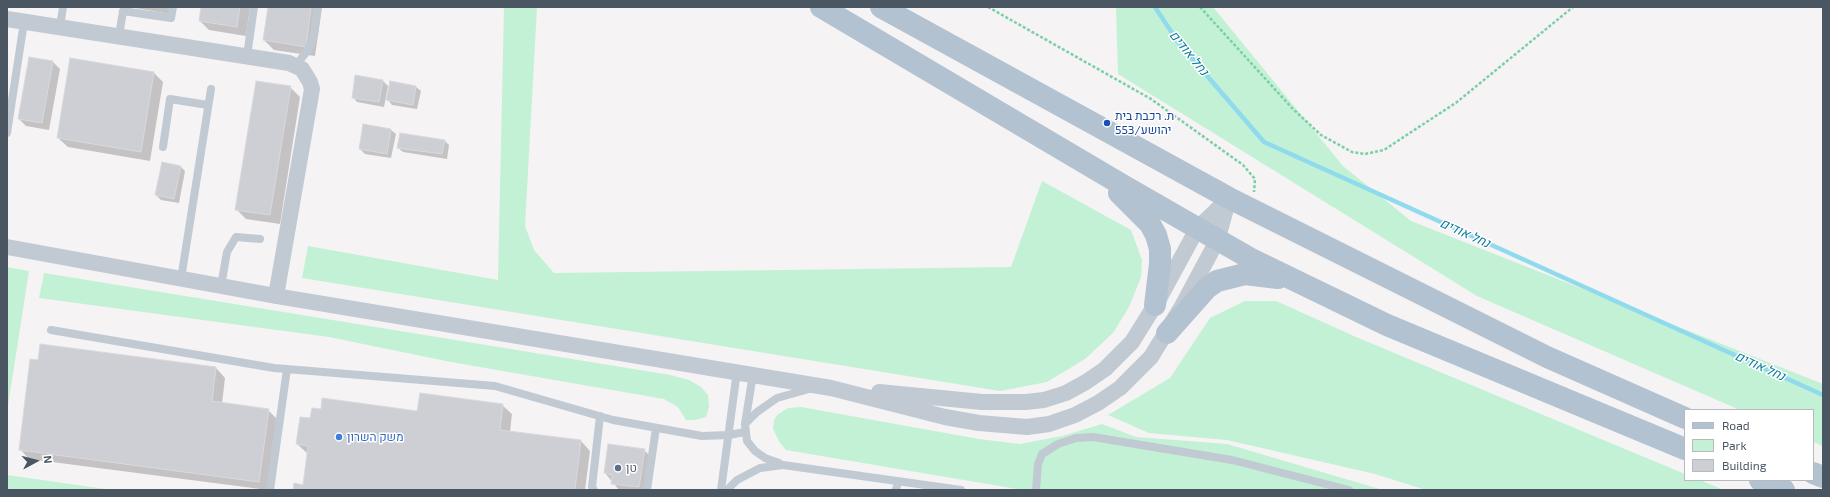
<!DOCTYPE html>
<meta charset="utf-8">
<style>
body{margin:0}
#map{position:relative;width:1830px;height:497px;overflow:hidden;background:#f5f3f3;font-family:"Exo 2",sans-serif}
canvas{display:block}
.frame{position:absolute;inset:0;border:8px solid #4a5661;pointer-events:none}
.legend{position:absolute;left:1684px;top:409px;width:130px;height:72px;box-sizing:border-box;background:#fff;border:1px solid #b7bbc0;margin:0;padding:5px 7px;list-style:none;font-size:12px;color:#4a5661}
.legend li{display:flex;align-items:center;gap:8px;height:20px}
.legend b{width:20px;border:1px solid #b7bbc0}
.north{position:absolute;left:16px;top:441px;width:40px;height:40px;-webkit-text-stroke:3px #fff;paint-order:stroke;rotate:83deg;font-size:11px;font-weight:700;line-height:16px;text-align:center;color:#4a5661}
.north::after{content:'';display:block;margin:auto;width:14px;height:18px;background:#4a5661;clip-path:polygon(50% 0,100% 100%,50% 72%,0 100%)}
</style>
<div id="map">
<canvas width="1830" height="497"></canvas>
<div class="frame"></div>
<ul class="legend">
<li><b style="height:5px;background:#b3c2d1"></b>Road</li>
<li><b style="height:11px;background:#c3f1d5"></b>Park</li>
<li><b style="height:11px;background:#cdcfd5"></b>Building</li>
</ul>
<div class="north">N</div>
</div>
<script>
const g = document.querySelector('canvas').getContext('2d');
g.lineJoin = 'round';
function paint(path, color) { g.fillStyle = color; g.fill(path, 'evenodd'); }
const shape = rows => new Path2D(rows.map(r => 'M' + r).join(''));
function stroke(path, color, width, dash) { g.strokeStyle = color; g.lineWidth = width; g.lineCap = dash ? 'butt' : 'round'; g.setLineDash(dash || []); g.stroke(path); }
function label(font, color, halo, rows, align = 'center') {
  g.font = font + ' "Exo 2",Heebo,sans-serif'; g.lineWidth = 3; g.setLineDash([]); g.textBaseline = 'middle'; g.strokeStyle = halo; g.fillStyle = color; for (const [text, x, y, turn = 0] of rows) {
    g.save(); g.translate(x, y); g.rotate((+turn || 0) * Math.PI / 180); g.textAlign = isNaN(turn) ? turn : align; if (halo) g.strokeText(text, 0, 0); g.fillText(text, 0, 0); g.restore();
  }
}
const green = shape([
 [504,7,537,7,525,226,534,250,554,273,1011,267,1042,181,1131,230,1142,260,1141,277,1129,307,1113,333,1085,359,1047,382,1000,391,302,278,308,246,498,280],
 [1116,7,1213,7,1343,166,1411,221,1823,384,1823,446,1813,442,1813,410,1740,410,1477,296,1118,74],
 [7,267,29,271,7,412],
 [44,273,670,375,689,380,701,387,708,395,709,407,706,417,695,420,686,420,678,407,664,399,451,362,329,337,39,298],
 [1245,301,1276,301,1356,337,1685,474,1685,480,1700,480,1724,490,1426,490,1375,474,1227,440,1149,433,1108,415,1170,378,1210,318],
 [801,407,979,439,1020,444,1062,436,1102,424,1136,437,1227,444,1383,490,1023,490,786,450,780,443,773,429,774,420,777,415,788,408],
 [7,475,112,490,7,490]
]);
const shadow = shape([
 [129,7,171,7,170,14],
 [202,7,250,7,246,36,209,30,200,21],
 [269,7,322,7,315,56,274,50,264,40],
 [53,62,60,69,49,130,26,126,19,119],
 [154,73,163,82,150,161,68,147,58,138],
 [383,81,388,86,384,107,357,102,353,97],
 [290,87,300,97,280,224,246,219,236,209],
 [416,87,421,91,417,109,392,105,388,100],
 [391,130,396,134,391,158,365,154,360,149],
 [444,140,449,145,447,159,403,152,398,148],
 [180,166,185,171,179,203,161,200,156,195],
 [41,345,216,368,225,378,222,404,268,410,278,420,268,490,29,459,20,449],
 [502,405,512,414,510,432,581,441,590,451,585,490,294,490,304,486,308,454,297,444,311,419],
 [644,450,652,458,647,490,619,490,605,473]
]);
const stream = shape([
 [1155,7,1178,42,1264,142,1823,395]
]);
const building = shape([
 [201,7,240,7,237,27,199,21,201,7],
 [268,7,311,7,306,47,263,40,268,7],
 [29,57,53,61,42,123,18,119,29,57],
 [70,58,154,72,141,152,57,138,70,58],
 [355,75,383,80,379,102,352,98,355,75],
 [256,81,291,86,270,215,235,210,256,81],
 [390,81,416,86,413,105,386,100,390,81],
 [363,124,391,129,387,154,359,149,363,124],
 [400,133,445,140,442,154,397,148,400,133],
 [162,162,181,166,174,199,155,195,162,162],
 [40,344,216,367,212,401,269,409,259,482,19,450,30,359,38,360,40,344],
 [420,393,503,404,500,430,581,440,575,490,293,490,294,483,303,485,308,446,296,444,300,417,310,418,312,408,321,409,322,398,417,411,420,393],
 [608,444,645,449,639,487,611,484,612,475,604,473,608,444]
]);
const path = shape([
 [988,7,1151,99,1243,165,1255,179,1254,192],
 [1200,7,1292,108,1321,135,1352,152,1365,154,1384,150,1457,102,1573,7]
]);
const service = shape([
 [60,27,63,7],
 [119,36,123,11,171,18,173,7],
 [247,56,254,7],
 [296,65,308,50,314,35,318,7],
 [7,133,24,22],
 [163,147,170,99,208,105],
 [181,279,211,89],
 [221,286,227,252,236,237,260,239],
 [51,330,274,368,495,386,613,420,702,436,729,435,745,432],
 [753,374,745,424,747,441,755,451,765,458,779,463],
 [745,424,757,412,777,398,809,389],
 [270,490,287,369],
 [594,490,592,487,600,416],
 [647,490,656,428],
 [721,490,737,371],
 [727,490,737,480,760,468,783,465,961,490],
 [896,490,898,482],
 [1036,490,1038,464,1042,454,1058,444,1076,438,1093,437,1232,460,1349,490]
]);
const minor = shape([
 [7,19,289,63,302,69,310,82,312,89,276,296],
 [7,247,276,296,831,388,945,417,979,423,1027,427,1049,424,1075,415,1098,403,1120,388,1151,357,1181,308,1217,241,1229,198],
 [879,392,982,402,1026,402,1044,400,1066,393,1086,382,1105,369,1132,342,1160,297,1197,229,1228,199]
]);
const primary = shape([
 [821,7,1124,186,1253,260,1387,325,1685,449],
 [881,7,1229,198,1547,357,1685,418],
 [1119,193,1150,224,1156,235,1160,249,1160,264,1155,305],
 [1167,333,1207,288,1217,281,1245,274,1278,278],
 [1813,473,1823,477],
 [1760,480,1784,490]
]);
const markers = [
 [1107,123,4,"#1a4fb4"],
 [339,437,4,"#3f7fe0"],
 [618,468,4,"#5c6f8a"]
];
const transitNames = [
 ["ת. רכבת בית",1115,116],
 ["יהושע/553",1115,130]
];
const shopNames = [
 ["משק השרון",347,437]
];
const serviceNames = [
 ["טן",626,468]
];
const waterNames = [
 ["נחל אודים",1189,53,51],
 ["נחל אודים",1465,233,24],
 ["נחל אודים",1760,366,24]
];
paint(green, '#c3f1d5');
paint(shadow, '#0003');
stroke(stream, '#90daee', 4.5);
paint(building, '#cdcfd5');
stroke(building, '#d7d9de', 1);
stroke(path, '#7ad0a6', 2.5, [3, 2]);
stroke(service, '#c1cad2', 8);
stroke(minor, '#c1cad2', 16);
stroke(primary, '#b3c2d1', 22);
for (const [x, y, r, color] of markers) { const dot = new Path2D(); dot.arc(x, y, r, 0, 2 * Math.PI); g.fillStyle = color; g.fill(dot); stroke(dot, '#fff', 1.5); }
label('12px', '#164399', '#fff', transitNames, 'left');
label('12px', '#366cbe', '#fff', shopNames, 'left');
label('12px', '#4e5e75', '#fff', serviceNames, 'left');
label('italic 13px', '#0c7c9b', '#fff', waterNames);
</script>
